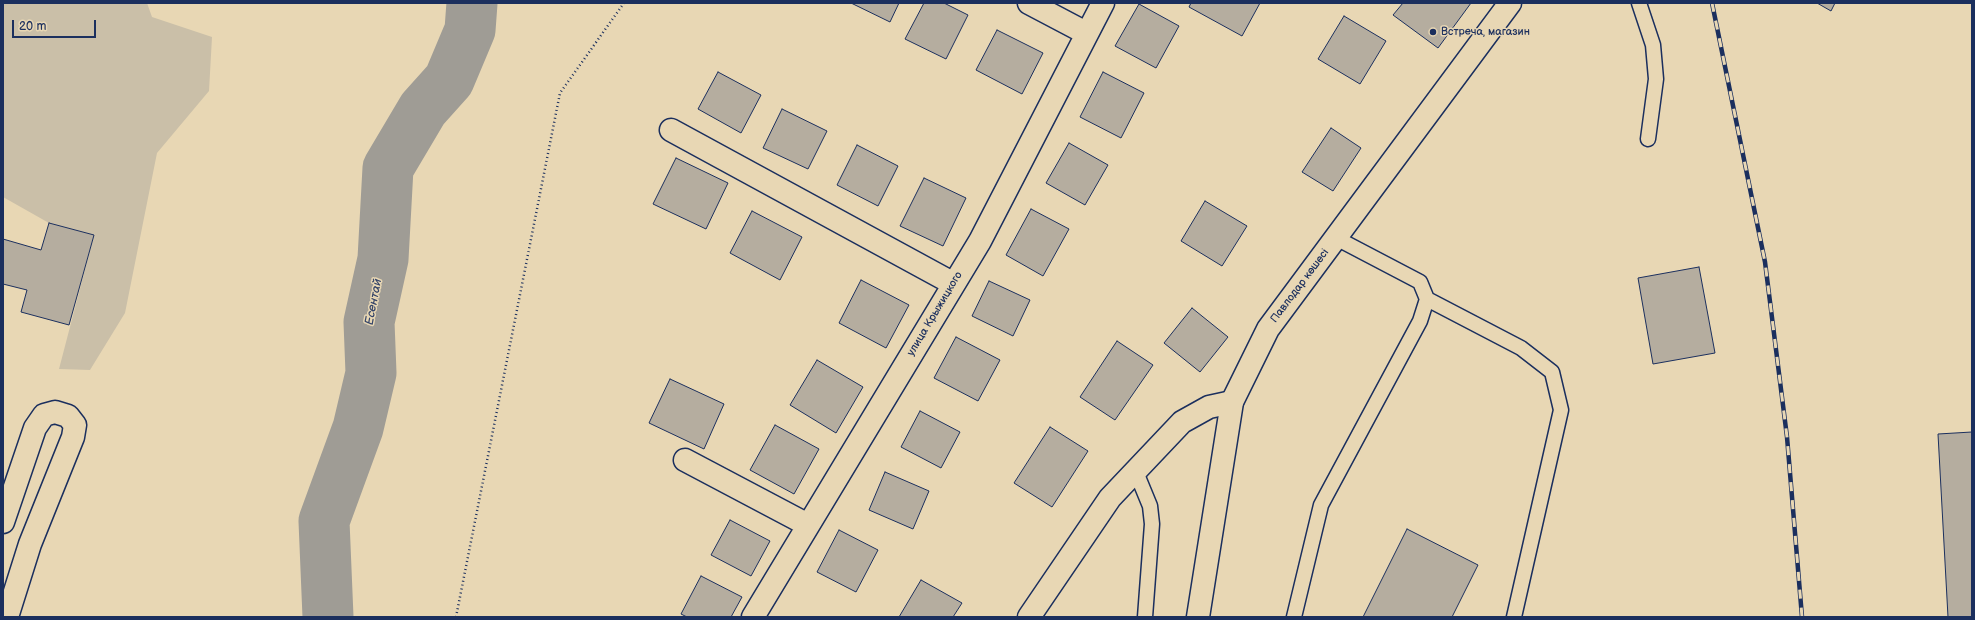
<!DOCTYPE html>
<meta charset="utf-8">
<style>
body{margin:0}
#map{position:relative;width:1975px;height:620px;overflow:hidden;background:#e8d7b4;font-family:"Balsamiq Sans",sans-serif}
canvas{display:block}
.frame{position:absolute;inset:0;border:4px solid #1b2f5e;pointer-events:none}
.scale{position:absolute;left:12px;top:20px;width:84px;height:18px;box-sizing:border-box;border:2px solid #1b2f5e;border-top:0;padding-left:5px;font-size:12px;line-height:14px;white-space:nowrap;color:#1b2f5e;-webkit-text-stroke:3px #e8d7b4;paint-order:stroke}
</style>
<div id="map">
<canvas width="1975" height="620"></canvas>
<div class="frame"></div>
<div class="scale">20 m</div>
</div>
<script>
const g = document.querySelector('canvas').getContext('2d');
g.lineJoin = 'round';
function paint(path, color) { g.fillStyle = color; g.fill(path, 'evenodd'); }
const shape = rows => new Path2D(rows.map(r => 'M' + r).join(''));
function stroke(path, color, width, dash) { g.strokeStyle = color; g.lineWidth = width; g.lineCap = dash ? 'butt' : 'round'; g.setLineDash(dash || []); g.stroke(path); }
function label(font, color, halo, rows, align = 'center') {
  g.font = font + ' "Balsamiq Sans",sans-serif'; g.lineWidth = 3; g.setLineDash([]); g.textBaseline = 'middle'; g.strokeStyle = halo; g.fillStyle = color; for (const [text, x, y, turn = 0] of rows) {
    g.save(); g.translate(x, y); g.rotate((+turn || 0) * Math.PI / 180); g.textAlign = isNaN(turn) ? turn : align; if (halo) g.strokeText(text, 0, 0); g.fillText(text, 0, 0); g.restore();
  }
}
const green = shape([
 [3,3,147,3,152,17,212,37,209,91,157,153,125,313,90,370,59,369,94,235,49,223,3,197]
]);
const river = shape([
 [328,617,324,521,358,428,371,373,369,322,383,259,388,168,423,109,449,80,470,30,472,3]
]);
const building = shape([
 [851,3,899,3,890,22,851,3],
 [924,3,944,3,968,15,946,59,905,39,924,3],
 [1191,3,1260,3,1242,36,1189,7,1191,3],
 [1403,3,1471,3,1438,48,1393,15,1403,3],
 [1817,3,1835,3,1831,11,1817,3],
 [1139,4,1179,26,1156,68,1115,46,1139,4],
 [1344,16,1386,41,1360,84,1318,59,1344,16],
 [997,30,1043,53,1022,94,976,70,997,30],
 [718,72,761,95,741,133,698,109,718,72],
 [1103,72,1144,93,1121,138,1080,117,1103,72],
 [782,109,827,131,808,169,763,148,782,109],
 [1331,128,1361,148,1333,191,1302,172,1331,128],
 [1069,143,1108,165,1085,205,1046,183,1069,143],
 [857,145,898,166,878,206,837,185,857,145],
 [676,158,728,183,706,229,653,204,676,158],
 [924,178,966,198,943,246,900,226,924,178],
 [1205,201,1247,226,1222,266,1181,241,1205,201],
 [1031,209,1069,229,1043,276,1006,255,1031,209],
 [752,211,802,237,780,280,730,253,752,211],
 [49,223,94,235,69,325,21,312,27,290,3,284,3,239,41,250,49,223],
 [1699,267,1715,353,1653,364,1638,278,1699,267],
 [861,280,909,305,886,348,839,323,861,280],
 [989,281,1030,300,1013,336,972,316,989,281],
 [1192,308,1228,337,1200,372,1164,343,1192,308],
 [956,337,1000,360,978,401,934,378,956,337],
 [1117,341,1153,365,1115,420,1080,397,1117,341],
 [817,360,863,387,836,433,790,405,817,360],
 [670,379,724,404,704,449,649,423,670,379],
 [920,411,960,432,941,468,901,447,920,411],
 [775,425,819,449,794,494,750,470,775,425],
 [1050,427,1088,451,1052,507,1014,483,1050,427],
 [1972,432,1972,617,1948,617,1938,434,1972,432],
 [885,472,929,491,913,529,869,510,885,472],
 [730,520,770,541,751,576,711,555,730,520],
 [1407,529,1478,565,1452,617,1363,617,1407,529],
 [839,530,878,550,856,592,817,572,839,530],
 [701,576,742,597,731,617,687,617,681,614,701,576],
 [921,580,962,603,953,617,899,617,921,580]
]);
const path = shape([
 [456,617,560,93,624,3]
]);
const service = shape([
 [1639,3,1653,45,1656,79,1648,139],
 [1427,299,1521,348,1552,372,1561,410,1514,617],
 [1136,472,1150,506,1152,524,1145,617],
 [1294,617,1321,505,1420,321,1427,299,1420,282,1336,238]
]);
const minor = shape([
 [1029,3,1086,33],
 [671,130,954,284],
 [685,460,808,525],
 [3,522,35,428,44,415,55,412,68,416,75,425,73,437,30,544,7,617],
 [753,617,980,241,1103,3],
 [1029,617,1110,498,1182,422,1209,407,1232,402]
]);
const tertiary = shape([
 [1198,617,1232,402,1268,329,1510,3]
]);
const rail = shape([
 [1712,3,1765,262,1787,437,1802,617]
]);
const markers = [
 [1433,32,4,"#1b2f5e"]
];
const poiNames = [
 ["Встреча, магазин",1441,32]
];
const streetNames = [
 ["Павлодар көшесі",1300,286,-53],
 ["улица Крыжицкого",935,314,-59]
];
const waterNames = [
 ["Есентай",374,302,-79]
];
paint(green, '#cabfa8');
stroke(river, '#9f9c95', 51);
paint(building, '#b5ad9f');
stroke(building, '#1b2f5e', 1);
stroke(service, '#1b2f5e', 17);
stroke(minor, '#1b2f5e', 25);
stroke(tertiary, '#1b2f5e', 25);
stroke(path, '#1b2f5e', 2.5, [1, 3]);
stroke(service, '#e8d7b4', 14);
stroke(minor, '#e8d7b4', 22);
stroke(tertiary, '#e8d7b4', 22);
stroke(rail, '#1b2f5e', 4.5);
stroke(rail, '#e8d7b4', 3, [9]);
for (const [x, y, r, color] of markers) { const dot = new Path2D(); dot.arc(x, y, r, 0, 2 * Math.PI); g.fillStyle = color; g.fill(dot); stroke(dot, '#e8d7b4', 1.5); }
label('11px', '#1b2f5e', '#e8d7b4', poiNames, 'left');
label('11px', '#1b2f5e', '#e8d7b4', streetNames);
label('italic 12px', '#354569', '#e8d7b4', waterNames);
</script>
